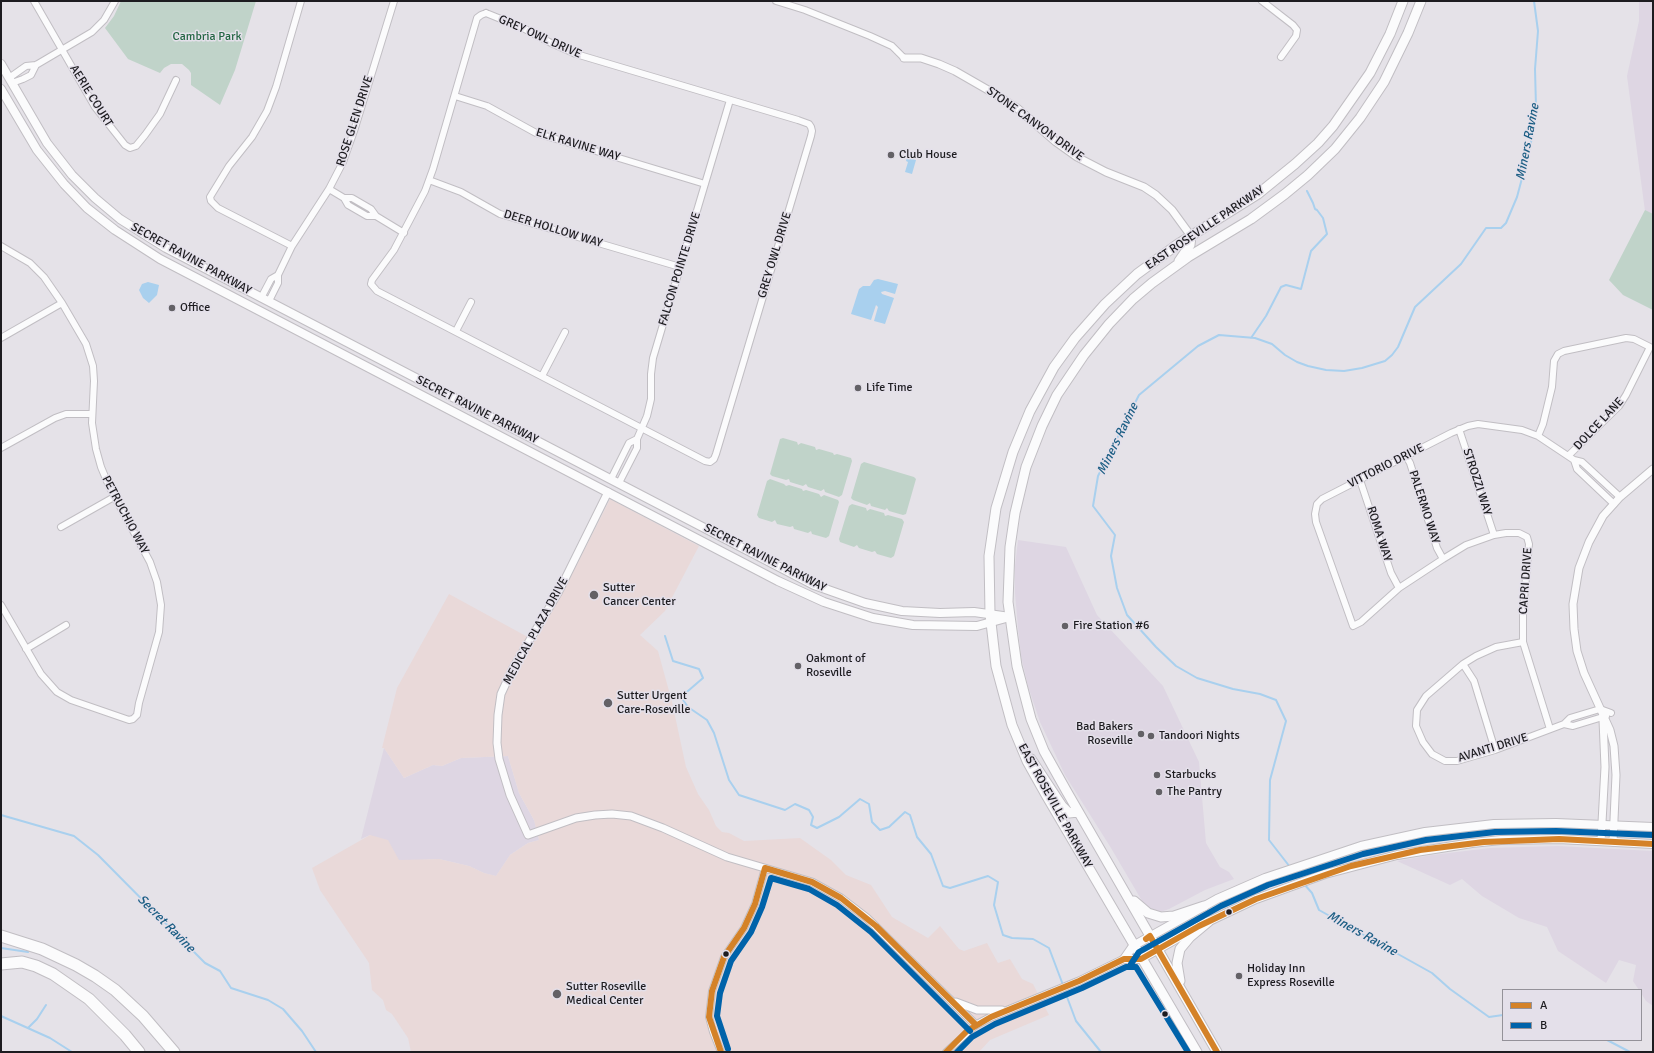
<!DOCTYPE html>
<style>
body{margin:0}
#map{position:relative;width:1654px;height:1053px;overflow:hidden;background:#e5e2e8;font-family:Signika,sans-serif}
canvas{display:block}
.frame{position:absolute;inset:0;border:2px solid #1d1c20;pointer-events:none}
.legend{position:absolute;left:1502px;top:989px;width:140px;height:52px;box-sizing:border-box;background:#e4e0ea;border:1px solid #949299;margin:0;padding:5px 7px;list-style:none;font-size:12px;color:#1d1c20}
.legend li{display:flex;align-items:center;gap:8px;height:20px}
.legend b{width:20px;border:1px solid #949299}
</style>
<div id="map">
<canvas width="1654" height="1053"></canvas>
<div class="frame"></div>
<ul class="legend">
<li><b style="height:5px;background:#d48228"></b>A</li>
<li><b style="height:5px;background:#0063aa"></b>B</li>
</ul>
</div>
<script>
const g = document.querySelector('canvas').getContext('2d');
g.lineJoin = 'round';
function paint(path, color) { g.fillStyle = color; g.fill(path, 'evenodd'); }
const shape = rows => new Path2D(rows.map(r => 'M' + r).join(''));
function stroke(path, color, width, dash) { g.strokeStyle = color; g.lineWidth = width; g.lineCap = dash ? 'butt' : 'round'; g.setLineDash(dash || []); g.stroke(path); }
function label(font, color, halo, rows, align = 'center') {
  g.font = font + ' Signika,sans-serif'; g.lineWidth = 3; g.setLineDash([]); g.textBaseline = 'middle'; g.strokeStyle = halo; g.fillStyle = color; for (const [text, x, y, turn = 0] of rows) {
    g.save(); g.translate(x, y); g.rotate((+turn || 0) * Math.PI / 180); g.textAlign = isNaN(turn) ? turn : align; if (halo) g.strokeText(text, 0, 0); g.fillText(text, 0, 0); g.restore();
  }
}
const commercial = shape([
 [1639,1,1653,1,1653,215,1645,211,1627,76,1639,21],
 [1018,540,1066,547,1097,615,1163,686,1199,762,1206,843,1220,867,1229,872,1234,879,1205,890,1169,909,1160,912,1153,911,1145,906,1111,848,1065,775,1040,722,1028,686,1021,656,1018,628,1015,593,1015,566],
 [384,748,404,778,433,765,442,766,461,758,508,756,519,793,534,820,539,840,528,843,510,855,496,876,484,873,469,866,439,859,399,861,370,835,361,839],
 [1558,846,1653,851,1653,1006,1646,1001,1641,993,1641,990,1639,990,1633,981,1636,965,1619,960,1606,983,1558,951,1547,927,1519,918,1482,896,1462,879,1450,885,1397,861,1432,855,1490,848]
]);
const medical = shape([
 [610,499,699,546,665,611,640,635,658,651,672,702,686,767,698,794,709,810,716,826,722,832,729,833,744,841,800,838,831,860,846,875,871,885,892,917,928,938,940,926,959,949,964,951,987,943,998,963,1010,959,1022,979,1033,984,1049,1015,990,1040,979,1052,411,1052,408,1038,392,1014,386,1010,383,1000,372,990,369,963,320,890,312,868,370,835,388,840,399,860,439,859,469,866,484,873,496,876,510,855,528,843,539,840,534,820,519,793,508,756,461,758,442,766,433,765,404,778,384,748,382,748,397,688,449,594,535,641,562,594]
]);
const green = shape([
 [121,1,256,1,235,70,220,105,191,85,191,73,189,70,182,64,171,64,164,68,160,73,128,59,105,28,114,16],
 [1645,210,1653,214,1653,310,1623,295,1609,280],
 [783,438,797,442,798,445,801,443,815,447,816,450,819,449,833,453,834,455,837,454,851,458,852,461,842,495,839,497,825,492,824,489,821,491,808,487,806,484,803,486,790,482,789,479,786,480,772,476,770,474,780,439],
 [864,462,914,477,916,479,906,514,903,515,889,511,887,508,885,510,871,506,870,503,867,505,853,500,851,498,861,464],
 [770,479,784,484,786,486,789,485,802,489,803,491,806,490,819,494,821,497,824,495,838,500,839,502,829,536,826,538,812,534,811,531,808,533,794,529,793,526,790,527,777,524,775,520,772,522,759,518,757,515,767,481],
 [852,504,866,508,867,511,870,509,884,513,885,516,888,515,902,519,904,522,894,556,891,558,877,554,875,551,872,552,859,548,857,545,854,547,840,542,839,539,849,506]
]);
const water = shape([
 [907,157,916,160,912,174,905,172,908,162,906,161],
 [878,279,898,284,895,294,885,291,881,292,882,294,894,298,885,324,874,321,878,307,876,305,871,320,851,314,859,289,863,286,870,286,874,280],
 [148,282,159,285,157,295,149,303,143,298,139,290,142,284]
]);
const stream = shape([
 [1251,338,1266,316,1281,287,1286,285,1301,289,1311,251,1327,234,1323,218,1317,210,1315,209,1313,203,1307,191],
 [665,636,673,661,699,669,703,678,681,697,688,707,707,720,714,733,729,780,739,795,785,810,795,804,809,810,813,817,811,825,817,828,839,817,860,799,869,804,872,822,880,830,889,827,905,812,910,815,917,837,931,854,943,886,950,888,988,876,998,882,994,905,1003,935,1012,938,1033,939,1049,948,1063,985],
 [1,815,74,836,98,855,205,963,220,971,231,988,268,1000,283,1009,302,1031,316,1052],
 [1290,867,1269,840,1270,780,1286,721,1276,700,1260,694,1233,689,1197,678,1176,666,1156,647,1127,615,1117,588,1111,556,1115,535,1093,506,1098,476,1139,395,1198,346,1219,335,1255,338,1272,344,1285,355,1297,362,1308,366,1326,370,1344,371,1362,368,1385,361,1392,355,1398,347,1415,307,1461,264,1486,228,1501,228,1506,223,1517,197,1525,167,1532,138,1536,107,1535,69,1538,31,1534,1],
 [1294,872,1301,880],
 [1304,884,1312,893,1319,910,1432,973,1450,989,1489,1017,1503,1015],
 [1,948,28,952],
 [1064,989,1076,1021,1101,1052],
 [1,1016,50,1038,72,1052],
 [28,1028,37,1019,46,1005],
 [1607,1040,1630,1052]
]);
const minor = shape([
 [34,1,95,107,125,145,130,148,136,146,145,135,160,114,176,80],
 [776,1,805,10,870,36,892,46,904,58],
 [1262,1,1293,25,1297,30,1296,36,1281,57],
 [486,13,523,28,549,42,576,54,798,120,809,124,811,127,812,131,811,136,716,454,714,459,710,462,705,461,377,291,371,284,372,280,394,250,425,191,433,169,477,18,481,15,486,13],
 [9,78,26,66,36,65,92,32,104,20,115,1],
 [12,83,23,79,31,75,36,65],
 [455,96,487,106,536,133,705,184],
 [429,180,461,192,500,214,680,267],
 [329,189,344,198,352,198,371,209,376,216,404,233],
 [344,198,348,205,367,216,376,216],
 [1,246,30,263,44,277,62,303,86,344,93,366,94,381,92,423,96,449,101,467,109,486,150,562,157,582,161,605,159,632,139,703,137,715,133,719,129,720,71,700,57,692,41,674,1,605],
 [292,246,218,208,211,201,210,197,229,166,252,137,267,111,276,87,301,1],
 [261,298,271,279,278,275],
 [269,301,278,283,278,275,292,246,329,189,343,162,354,131,394,1],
 [456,331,471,302],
 [1,338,62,303],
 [542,376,565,332],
 [1459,429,1494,535],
 [1538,436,1543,424,1552,387,1554,361,1558,354,1564,351,1626,338,1634,339,1650,347,1626,395,1619,406,1568,456],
 [1,448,55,418,66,414,92,414],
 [1406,456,1410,463,1437,548,1443,559],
 [1574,460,1577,469,1614,504],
 [611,479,629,443,637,439],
 [1360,480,1391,573,1399,588],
 [619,483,637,448,637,439,647,416,651,399,651,374,653,358,730,100],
 [61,527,114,497],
 [1523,642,1496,647,1476,656,1463,664,1426,696,1417,710,1416,726,1423,742,1432,754,1445,761,1457,761,1495,750,1564,724,1570,718,1600,709,1611,713],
 [26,649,66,625],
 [1463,664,1474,681,1495,750],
 [1564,724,1573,726,1606,716],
 [1550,729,1523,642,1523,611,1529,544,1527,537,1519,533,1506,533,1494,535,1466,545,1443,559,1399,588,1361,622,1353,626,1316,522,1315,514,1317,504,1322,499,1451,433,1468,426,1478,424,1522,430,1538,436,1574,460,1582,462,1620,497],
 [721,1052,713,1032,709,1017,712,991,724,957,744,928,755,904,765,868],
 [946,1052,976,1025]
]);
const tertiary = shape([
 [904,58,921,58,939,64,955,71,995,94,1017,108,1056,142,1077,157,1106,172,1144,187,1156,195,1172,210,1191,236],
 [608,492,558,593,513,668,501,694,498,715,497,743,499,759,510,795,528,835,576,818,595,815,612,814,631,816,663,828,727,857,812,882,841,898,867,918,976,1025,991,1017,1079,981,1124,959],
 [1601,841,1605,767,1603,720],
 [1613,842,1616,775,1614,746,1610,730,1584,673,1577,651,1574,629,1573,604,1579,568,1589,542,1603,516,1620,497,1653,469],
 [956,1002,977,1010,1002,1010]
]);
const secondary = shape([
 [1,64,47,143,72,175,95,198,120,219,166,248,814,585,865,603,902,611,940,613,974,612,1010,617],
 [1,89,37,150,64,184,87,208,115,230,160,259,778,581,824,602,873,618,913,625,977,626,1006,618],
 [1124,959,1133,946,1217,899,1265,878,1361,846,1425,832,1494,824,1556,823,1653,827],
 [1124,959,1141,959,1199,926,1256,899,1325,874,1397,855,1472,843,1501,840,1559,839,1653,844]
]);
const primary = shape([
 [1179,261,1190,245,1191,236],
 [1031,759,1062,806,1069,813,1078,812],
 [1134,901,1148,913,1161,917,1174,916,1204,906],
 [1180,981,1177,963,1180,949,1190,937,1208,922],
 [1197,1052,1046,795,1027,761,1012,725,996,666,990,614,989,556,996,508,1013,452,1030,411,1054,367,1075,338,1105,304,1137,274,1178,244,1258,194,1295,164,1318,143,1333,126,1370,73,1390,34,1403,1],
 [1217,1052,1067,792,1044,751,1031,719,1017,666,1008,602,1010,547,1015,513,1026,467,1042,426,1057,395,1084,355,1109,324,1133,299,1152,283,1188,257,1251,219,1285,194,1308,175,1335,149,1360,118,1384,82,1408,33,1421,1]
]);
const motorway = shape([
 [1,936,42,949,76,965,95,976,115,990,143,1016,174,1052],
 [1,964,22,962,36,966,53,974,89,999,125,1035,139,1052]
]);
const bus1 = shape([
 [1146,939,1150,936,1217,1052],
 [721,1052,709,1017,712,991,724,957,744,928,755,904,765,868,812,882,841,898,876,926,976,1025],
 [946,1052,967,1031,991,1017,1079,981,1124,959,1141,959,1199,926,1256,899,1351,866,1420,850,1484,842,1559,839,1653,844]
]);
const bus2 = shape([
 [1131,964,1139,952,1221,906,1268,885,1363,854,1426,840,1495,832,1556,831,1653,835],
 [728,1049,717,1016,720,993,731,961,751,932,762,907,771,878,809,889,837,905,871,932,970,1031],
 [957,1052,972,1037,995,1024,1082,988,1126,967,1136,967,1188,1052]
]);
const markers = [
 [891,155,4,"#636166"],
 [172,308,4,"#636166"],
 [858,388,4,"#636166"],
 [594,595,5,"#636166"],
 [1065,626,4,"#636166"],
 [798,666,4,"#636166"],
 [608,703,5,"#636166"],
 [1141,734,4,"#636166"],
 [1151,736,4,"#636166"],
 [1157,775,4,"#636166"],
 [1159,792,4,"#636166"],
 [1229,912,3.5,"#1d1c20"],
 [726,954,3.5,"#1d1c20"],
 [1239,976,4,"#636166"],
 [557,994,5,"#636166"],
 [1165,1014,3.5,"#1d1c20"]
];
const parkNames = [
 ["Cambria Park",207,37]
];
const streetNames = [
 ["GREY OWL DRIVE",540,37,24],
 ["AERIE COURT",91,96,58],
 ["ROSE GLEN DRIVE",355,121,-72],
 ["STONE CANYON DRIVE",1035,124,36],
 ["ELK RAVINE WAY",578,145,17],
 ["EAST ROSEVILLE PARKWAY",1205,228,-34],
 ["DEER HOLLOW WAY",553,229,17],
 ["GREY OWL DRIVE",775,255,-73],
 ["SECRET RAVINE PARKWAY",191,259,29],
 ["FALCON POINTE DRIVE",680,269,-73],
 ["SECRET RAVINE PARKWAY",477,410,27],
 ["DOLCE LANE",1599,424,-47],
 ["VITTORIO DRIVE",1386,466,-27],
 ["STROZZI WAY",1477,482,72],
 ["PALERMO WAY",1424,507,72],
 ["PETRUCHIO WAY",125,515,62],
 ["ROMA WAY",1379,534,72],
 ["SECRET RAVINE PARKWAY",765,558,27],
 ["CAPRI DRIVE",1526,581,-86],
 ["MEDICAL PLAZA DRIVE",536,631,-61],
 ["AVANTI DRIVE",1493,748,-17],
 ["EAST ROSEVILLE PARKWAY",1055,806,61]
];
const poiNames = [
 ["Club House",899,155],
 ["Office",180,308],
 ["Life Time",866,388],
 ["Sutter",603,588],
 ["Cancer Center",603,602],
 ["Fire Station #6",1073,626],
 ["Oakmont of",806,659],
 ["Roseville",806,673],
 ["Sutter Urgent",617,696],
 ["Care-Roseville",617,710],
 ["Bad Bakers",1133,727,"right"],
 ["Roseville",1133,741,"right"],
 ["Tandoori Nights",1159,736],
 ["Starbucks",1165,775],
 ["The Pantry",1167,792],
 ["Holiday Inn",1247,969],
 ["Express Roseville",1247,983],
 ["Sutter Roseville",566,987],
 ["Medical Center",566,1001]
];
const waterNames = [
 ["Miners Ravine",1528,142,-79],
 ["Miners Ravine",1118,439,-64],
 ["Secret Ravine",166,924,45],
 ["Miners Ravine",1362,934,29]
];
paint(commercial, '#ded6e3');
paint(medical, '#e9d9d9');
paint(green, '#c0d3c9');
paint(water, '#a9d0ee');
stroke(stream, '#a9d0ee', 2);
stroke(minor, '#c1bec3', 8);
stroke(tertiary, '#c1bec3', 9);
stroke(secondary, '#c1bec3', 10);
stroke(primary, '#c1bec3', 11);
stroke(motorway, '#c1bec3', 13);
stroke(minor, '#fbfbfc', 6);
stroke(tertiary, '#fbfbfc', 7);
stroke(secondary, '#fbfbfc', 8);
stroke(primary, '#fbfbfc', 9);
stroke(motorway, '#fbfbfc', 11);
stroke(bus1, '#d48228', 6);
stroke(bus2, '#0063aa', 6);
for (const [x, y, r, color] of markers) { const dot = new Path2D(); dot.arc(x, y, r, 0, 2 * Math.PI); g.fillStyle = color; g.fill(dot); stroke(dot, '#e4e0ea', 1.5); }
label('12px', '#236643', '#e4e0ea', parkNames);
label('12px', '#1d1c20', '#e4e0ea', streetNames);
label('12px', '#1d1c20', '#e4e0ea', poiNames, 'left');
label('italic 13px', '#1c5e84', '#e4e0ea', waterNames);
</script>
